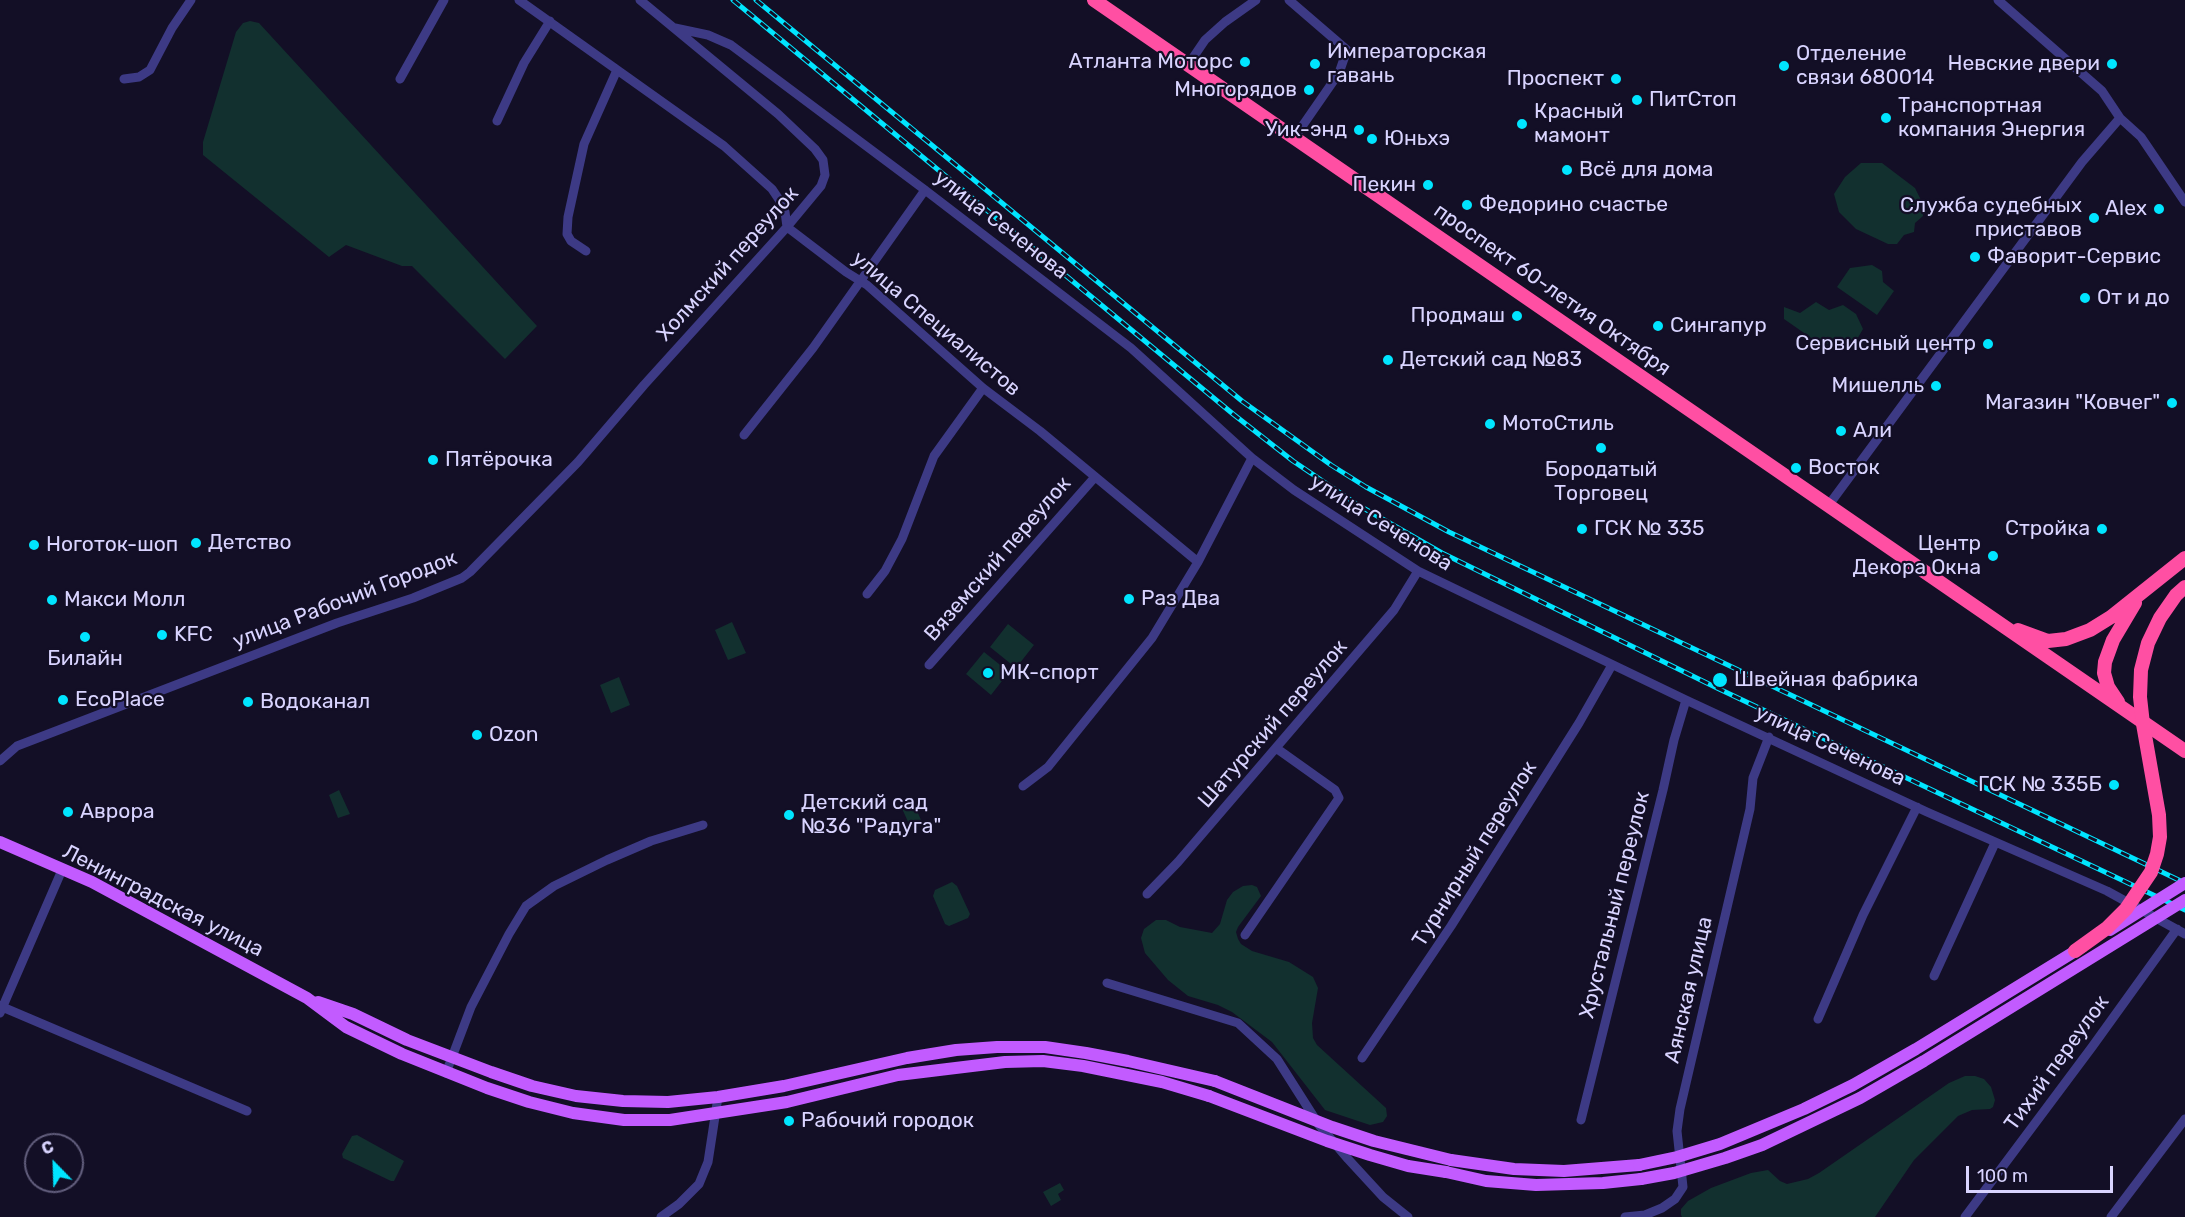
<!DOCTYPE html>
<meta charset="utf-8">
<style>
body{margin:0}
#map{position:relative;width:2185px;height:1217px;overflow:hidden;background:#130f26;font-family:Rubik,sans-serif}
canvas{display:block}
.north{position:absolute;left:24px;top:1133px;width:60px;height:60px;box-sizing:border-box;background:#130f26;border:2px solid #625e7d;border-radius:50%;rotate:337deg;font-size:16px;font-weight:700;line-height:24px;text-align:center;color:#d9d4ff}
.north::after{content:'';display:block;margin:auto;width:21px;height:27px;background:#00e5ff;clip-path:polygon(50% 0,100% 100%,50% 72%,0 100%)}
.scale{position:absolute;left:1966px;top:1166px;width:147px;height:27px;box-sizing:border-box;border:3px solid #d9d4ff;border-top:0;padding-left:8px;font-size:18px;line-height:21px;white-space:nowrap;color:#d9d4ff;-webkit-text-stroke:4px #130f26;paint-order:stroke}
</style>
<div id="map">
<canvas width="2185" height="1217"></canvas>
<div class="north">С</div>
<div class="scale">100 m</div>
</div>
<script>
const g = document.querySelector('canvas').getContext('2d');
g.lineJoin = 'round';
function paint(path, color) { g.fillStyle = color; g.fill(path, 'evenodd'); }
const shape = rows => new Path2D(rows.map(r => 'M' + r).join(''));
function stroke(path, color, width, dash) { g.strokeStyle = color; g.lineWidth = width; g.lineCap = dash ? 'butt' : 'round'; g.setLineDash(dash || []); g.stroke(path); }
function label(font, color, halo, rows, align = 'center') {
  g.font = font + ' Rubik,sans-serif'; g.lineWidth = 4.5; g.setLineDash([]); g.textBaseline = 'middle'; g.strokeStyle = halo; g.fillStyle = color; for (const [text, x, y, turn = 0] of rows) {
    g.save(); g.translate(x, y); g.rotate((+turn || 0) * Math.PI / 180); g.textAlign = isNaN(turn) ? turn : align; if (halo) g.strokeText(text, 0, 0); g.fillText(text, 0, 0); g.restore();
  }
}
const green = shape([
 [250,21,259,23,537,326,505,359,412,266,402,266,346,245,329,257,203,155,203,142,236,32,243,23],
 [1861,163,1882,163,1915,188,1922,202,1923,216,1915,223,1914,232,1904,235,1897,244,1888,244,1856,229,1839,212,1834,194,1845,177],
 [1872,265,1882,271,1883,282,1894,291,1877,315,1837,287,1850,268],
 [1816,302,1829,310,1843,305,1856,314,1863,329,1853,346,1839,349,1829,344,1817,342,1784,319,1784,307,1800,313],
 [732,622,746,653,728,660,715,630],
 [1008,624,1034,645,1016,668,990,647],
 [984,652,1009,672,991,695,966,674],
 [619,677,630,705,611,713,600,685],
 [339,790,350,814,338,818,329,795],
 [911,797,921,820,909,824,900,804],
 [952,882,957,886,970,914,968,918,949,926,945,924,933,896,935,890],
 [1252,885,1257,887,1261,896,1238,927,1236,932,1238,939,1241,944,1252,951,1289,962,1313,977,1318,988,1312,1023,1313,1038,1317,1045,1386,1108,1387,1116,1383,1122,1370,1125,1325,1110,1272,1042,1232,1012,1218,1005,1188,996,1168,980,1145,953,1141,938,1144,929,1156,920,1166,920,1180,927,1212,933,1220,924,1227,900,1233,892,1243,886],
 [1965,1076,1975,1076,1984,1079,1991,1087,1995,1100,1993,1107,1990,1109,1972,1110,1958,1116,1914,1160,1875,1217,1682,1217,1681,1215,1681,1209,1688,1201,1711,1188,1751,1173,1768,1170,1780,1181,1787,1184,1808,1179,1819,1173,1949,1083],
 [357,1135,404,1161,394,1181,391,1181,343,1158,342,1154,352,1136],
 [1060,1183,1064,1190,1058,1194,1061,1200,1051,1206,1043,1192]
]);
const minor = shape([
 [519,0,724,146,772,189,780,201,785,212,787,227,846,272,867,285,983,388,1040,431,1198,562],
 [1289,0,1347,50,1339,73,1294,138],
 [1998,0,2102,91,2120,118,2141,137,2185,202],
 [675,28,708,35,731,45,925,190,1131,348,1252,458,1294,490,1418,571,1686,700,1927,812,2107,891,2185,934],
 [1188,65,1205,40,1225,22,1256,0],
 [124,79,139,77,150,70,172,28,191,0],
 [400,79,444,0],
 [497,121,524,63,550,21],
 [586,251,571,241,567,234,568,217,584,144,617,70],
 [744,435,813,348,925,190],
 [1828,506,2082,162,2120,118],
 [867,594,885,571,902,539,934,456,983,388],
 [929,665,1095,477],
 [0,761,17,746,337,623,413,598,462,578,470,572,578,462,644,385,787,227,821,186,825,175,823,160,815,149,778,114,640,0],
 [1023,786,1048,767,1152,638,1198,562,1252,458],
 [1147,894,1178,862,1394,610,1418,571],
 [1245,935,1339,798,1335,790,1276,748],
 [1934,976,1995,843],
 [1107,983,1238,1023,1277,1059,1319,1125,1348,1159,1383,1197,1408,1217],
 [0,1006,247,1111],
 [0,1013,62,870],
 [1818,1019,1863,915,1917,807],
 [1362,1058,1451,926,1579,723,1612,665],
 [446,1073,471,1007,509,934,526,906,554,886,607,860,651,841,703,825],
 [1581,1120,1663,790,1674,740,1686,700],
 [661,1217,679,1204,699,1184,708,1162,718,1097],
 [1625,1217,1645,1215,1662,1208,1675,1199,1683,1187,1677,1131,1680,1109,1750,809,1753,778,1769,737],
 [1965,1217,2092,1047,2177,929],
 [2111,1217,2185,1119]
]);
const major = shape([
 [0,842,92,882,307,998,346,1027,402,1054,487,1088,529,1102,573,1113,624,1120,670,1120,787,1102,898,1075,1005,1062,1043,1061,1083,1066,1162,1082,1209,1096],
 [318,1002,353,1014,407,1040,491,1072,532,1086,576,1096,623,1101,668,1102,718,1097,784,1086,907,1058,956,1050,997,1047,1045,1047,1086,1053,1128,1061,1215,1081],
 [1451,1160,1514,1169,1564,1171,1639,1165],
 [1446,1172,1486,1181,1536,1185,1603,1183,1641,1179]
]);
const highway = shape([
 [1094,0,2185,751],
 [2018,630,2048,641,2066,639,2090,630,2111,617,2185,558],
 [2118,702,2108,687,2104,673,2105,662,2113,640,2135,603]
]);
const rail = shape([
 [733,0,1233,414,1293,461,1358,505,1442,553,1717,688,2185,910],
 [756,0,1242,401,1331,465,1366,487,1449,532,2185,883]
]);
const majorBridge = shape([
 [2110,930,2185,883],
 [1215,1081,1332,1127,1374,1141,1451,1160],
 [1209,1096,1327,1141,1370,1155,1408,1166,1446,1172],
 [1639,1165,1677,1157,1720,1144,1804,1109,1853,1085,1916,1049,2082,947],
 [1641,1179,1674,1173,1725,1158,1762,1145,1860,1098,1924,1061,2185,900]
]);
const highwayBridge = shape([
 [2075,951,2107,928,2126,909,2151,872,2157,854,2160,837,2159,815,2143,724,2140,697,2141,670,2148,643,2160,618,2176,595,2185,587]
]);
const markers = [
 [1245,62,6,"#00e5ff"],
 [1315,64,6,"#00e5ff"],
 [2112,64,6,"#00e5ff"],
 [1784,66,6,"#00e5ff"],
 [1616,79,6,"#00e5ff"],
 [1309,90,6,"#00e5ff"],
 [1637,100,6,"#00e5ff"],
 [1886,118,6,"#00e5ff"],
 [1522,124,6,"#00e5ff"],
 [1359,130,6,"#00e5ff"],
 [1372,139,6,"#00e5ff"],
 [1567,170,6,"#00e5ff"],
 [1428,185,6,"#00e5ff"],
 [1467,205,6,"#00e5ff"],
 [2159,209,6,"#00e5ff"],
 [2094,218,6,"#00e5ff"],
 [1975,257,6,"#00e5ff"],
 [2085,298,6,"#00e5ff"],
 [1517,316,6,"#00e5ff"],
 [1658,326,6,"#00e5ff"],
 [1988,344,6,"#00e5ff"],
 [1388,360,6,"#00e5ff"],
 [1936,386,6,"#00e5ff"],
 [2172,403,6,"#00e5ff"],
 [1490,424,6,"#00e5ff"],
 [1841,431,6,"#00e5ff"],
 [1601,448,6,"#00e5ff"],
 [433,460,6,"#00e5ff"],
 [1796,468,6,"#00e5ff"],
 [1582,529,6,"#00e5ff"],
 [2102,529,6,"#00e5ff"],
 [196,543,6,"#00e5ff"],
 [34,545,6,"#00e5ff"],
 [1993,556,6,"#00e5ff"],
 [1129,599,6,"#00e5ff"],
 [52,600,6,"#00e5ff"],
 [162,635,6,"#00e5ff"],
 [85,637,6,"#00e5ff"],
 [988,673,6,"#00e5ff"],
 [1720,680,8,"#00e5ff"],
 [63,700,6,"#00e5ff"],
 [248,702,6,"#00e5ff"],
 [477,735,6,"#00e5ff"],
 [2114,785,6,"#00e5ff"],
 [68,812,6,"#00e5ff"],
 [789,815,6,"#00e5ff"],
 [789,1121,6,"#00e5ff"]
];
const poiNames = [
 ["Императорская",1327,52],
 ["гавань",1327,76],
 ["Отделение",1796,54],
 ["связи 680014",1796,78],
 ["Атланта Моторс",1233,62,"right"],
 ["Невские двери",2100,64,"right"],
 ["Проспект",1604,79,"right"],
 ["Многорядов",1297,90,"right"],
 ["ПитСтоп",1649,100],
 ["Транспортная",1898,106],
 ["компания Энергия",1898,130],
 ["Красный",1534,112],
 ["мамонт",1534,136],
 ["Уик-энд",1347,130,"right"],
 ["Юньхэ",1384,139],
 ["Всё для дома",1579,170],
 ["Пекин",1416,185,"right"],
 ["Федорино счастье",1479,205],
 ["Служба судебных",2082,206,"right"],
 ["приставов",2082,230,"right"],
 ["Alex",2147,209,"right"],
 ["Фаворит-Сервис",1987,257],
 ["От и до",2097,298],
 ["Продмаш",1505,316,"right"],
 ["Сингапур",1670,326],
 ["Сервисный центр",1976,344,"right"],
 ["Детский сад №83",1400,360],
 ["Мишелль",1924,386,"right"],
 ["Магазин \"Ковчег\"",2160,403,"right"],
 ["МотоСтиль",1502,424],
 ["Али",1853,431],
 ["Пятёрочка",445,460],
 ["Восток",1808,468],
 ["Бородатый",1601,470,"center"],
 ["Торговец",1601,494,"center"],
 ["ГСК № 335",1594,529],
 ["Стройка",2090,529,"right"],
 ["Детство",208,543],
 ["Центр",1981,544,"right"],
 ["Декора Окна",1981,568,"right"],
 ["Ноготок-шоп",46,545],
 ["Раз Два",1141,599],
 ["Макси Молл",64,600],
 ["KFC",174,635],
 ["Билайн",85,659,"center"],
 ["МК-спорт",1000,673],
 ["Швейная фабрика",1734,680],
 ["EcoPlace",75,700],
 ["Водоканал",260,702],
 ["Ozon",489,735],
 ["ГСК № 335Б",2102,785,"right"],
 ["Детский сад",801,803],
 ["№36 \"Радуга\"",801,827],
 ["Аврора",80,812],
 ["Рабочий городок",801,1121]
];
const streetNames = [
 ["улица Сеченова",1001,225,38],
 ["Холмский переулок",728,264,-48],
 ["проспект 60-летия Октября",1552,290,35],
 ["улица Специалистов",936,324,40],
 ["улица Сеченова",1381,523,32],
 ["Вяземский переулок",998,559,-49],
 ["улица Рабочий Городок",345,600,-21],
 ["Шатурский переулок",1273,724,-49],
 ["улица Сеченова",1830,746,25],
 ["Турнирный переулок",1475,854,-58],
 ["Ленинградская улица",163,901,27],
 ["Хрустальный переулок",1615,905,-76],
 ["Аянская улица",1689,990,-77],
 ["Тихий переулок",2057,1063,-54]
];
paint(green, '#12302f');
stroke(minor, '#3d3a85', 9);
stroke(major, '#c25bff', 12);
stroke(highway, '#ff4fa3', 14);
stroke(rail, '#00e5ff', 5);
stroke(rail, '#130f26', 3, [9]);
stroke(majorBridge, '#c25bff', 12);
stroke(highwayBridge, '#ff4fa3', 14);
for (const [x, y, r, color] of markers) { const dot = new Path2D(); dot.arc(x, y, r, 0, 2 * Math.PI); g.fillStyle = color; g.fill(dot); stroke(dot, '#130f26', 2); }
label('21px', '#d9d4ff', '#130f26', poiNames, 'left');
label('21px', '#d9d4ff', '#130f26', streetNames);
</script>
